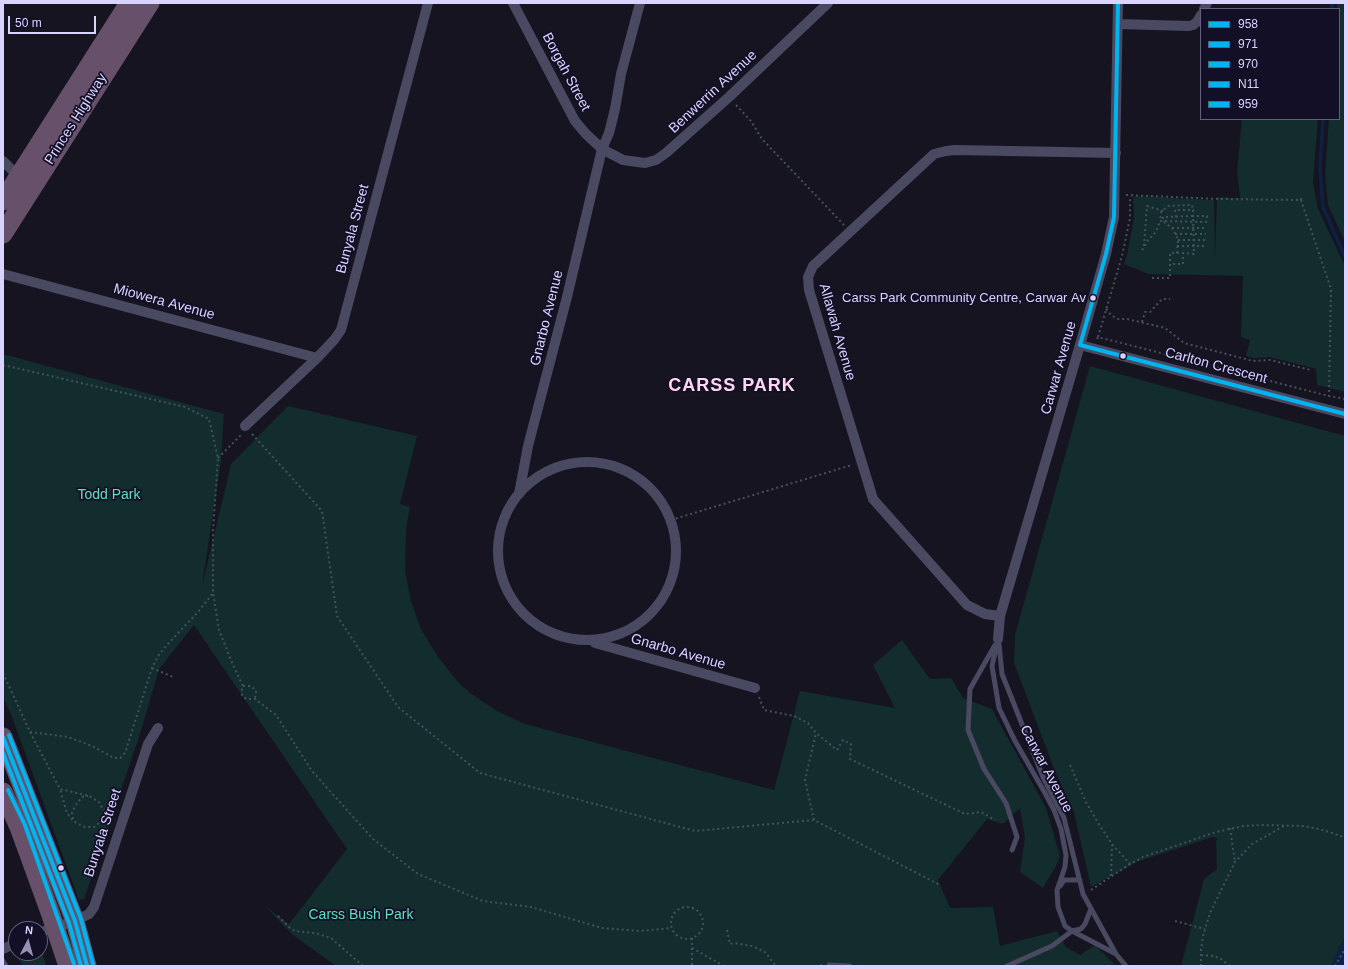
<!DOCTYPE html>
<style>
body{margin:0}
#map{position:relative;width:1348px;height:969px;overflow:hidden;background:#161421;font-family:Arial,sans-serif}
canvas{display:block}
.frame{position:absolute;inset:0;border:4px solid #d9d4ff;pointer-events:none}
.legend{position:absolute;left:1200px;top:8px;width:140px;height:112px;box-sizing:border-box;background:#130f26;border:1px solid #625e7d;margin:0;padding:5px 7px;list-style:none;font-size:12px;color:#d9d4ff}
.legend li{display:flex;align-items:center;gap:8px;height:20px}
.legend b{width:20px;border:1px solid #625e7d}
.north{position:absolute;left:8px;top:921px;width:40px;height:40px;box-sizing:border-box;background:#130f26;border:1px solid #625e7d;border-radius:50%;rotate:6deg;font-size:11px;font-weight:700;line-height:16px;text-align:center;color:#d9d4ff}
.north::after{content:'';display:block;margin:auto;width:14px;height:18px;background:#9591b1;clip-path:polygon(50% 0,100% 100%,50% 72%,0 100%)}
.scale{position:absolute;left:8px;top:16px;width:88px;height:18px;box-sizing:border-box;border:2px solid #d9d4ff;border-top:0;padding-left:5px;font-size:12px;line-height:14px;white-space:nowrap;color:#d9d4ff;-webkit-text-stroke:3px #130f26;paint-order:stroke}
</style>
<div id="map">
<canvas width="1348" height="969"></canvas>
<div class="frame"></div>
<ul class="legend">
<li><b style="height:5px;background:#00b5ef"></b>958</li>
<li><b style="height:5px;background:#00b5ef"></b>971</li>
<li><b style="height:5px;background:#00b5ef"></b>970</li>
<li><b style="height:5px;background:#00b5ef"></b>N11</li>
<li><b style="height:5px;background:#00b5ef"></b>959</li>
</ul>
<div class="north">N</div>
<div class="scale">50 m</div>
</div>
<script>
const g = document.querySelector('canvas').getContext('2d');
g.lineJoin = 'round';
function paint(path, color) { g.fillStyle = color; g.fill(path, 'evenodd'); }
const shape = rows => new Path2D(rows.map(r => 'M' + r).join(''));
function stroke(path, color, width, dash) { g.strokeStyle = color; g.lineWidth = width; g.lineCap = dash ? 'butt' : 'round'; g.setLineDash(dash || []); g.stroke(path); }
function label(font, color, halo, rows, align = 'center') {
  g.font = font + ' Arial,sans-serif'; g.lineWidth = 3.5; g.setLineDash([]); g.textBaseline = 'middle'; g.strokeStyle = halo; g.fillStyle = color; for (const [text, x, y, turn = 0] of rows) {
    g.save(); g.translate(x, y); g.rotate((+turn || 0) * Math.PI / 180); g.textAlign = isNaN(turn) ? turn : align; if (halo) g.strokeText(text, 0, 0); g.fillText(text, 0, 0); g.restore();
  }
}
const green = shape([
 [1337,3,1345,3,1345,242,1328,205,1325,175,1329,119,1339,119,1339,9,1337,9],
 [1242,119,1318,119,1313,182,1318,209,1345,266,1345,392,1317,385,1316,369,1270,357,1254,358,1246,356,1250,340,1241,337,1243,276,1149,274,1124,264,1127,255,1134,218,1133,196,1214,200,1215,258,1217,197,1240,198,1237,171],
 [3,354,224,414,221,461,202,586,231,464,288,406,417,436,400,504,410,507,406,528,405,571,411,601,421,629,438,657,458,682,470,693,497,711,525,724,774,790,800,691,895,708,873,665,902,640,930,679,951,678,963,698,992,709,1046,808,1060,856,1056,866,1043,888,1020,872,1025,838,1020,808,1003,824,987,819,938,880,950,908,993,907,1000,946,1057,931,1066,947,1080,955,1095,945,1116,966,336,966,293,935,266,907,289,924,347,849,194,625,159,669,141,731,84,899,79,900,12,717,3,697],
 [1090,366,1345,436,1345,936,1331,966,1181,966,1204,879,1217,869,1216,841,1218,839,1213,837,1139,861,1091,887,1074,812,1055,771,1014,663,1015,635],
 [40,945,46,966,23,966,16,955,20,953,40,953]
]);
const water = shape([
 [1345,936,1345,966,1331,966,1342,943]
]);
const stream = shape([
 [1332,9,1332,3],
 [1323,119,1320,167,1323,207,1345,257]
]);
const path = shape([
 [736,105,751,121,762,139,844,225],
 [1126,195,1219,199,1301,200,1301,197],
 [1301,200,1331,289,1329,396],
 [1176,217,1175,210,1193,210,1193,216,1207,216,1206,222,1160,221,1161,212,1168,206,1192,205,1193,210],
 [1172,228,1206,228],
 [1175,234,1206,234],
 [1178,240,1206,240],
 [1144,246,1147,206,1163,211],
 [1177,246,1207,246],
 [1142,250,1148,240,1156,232,1160,221],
 [1177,253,1178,239,1173,229,1163,221,1163,217,1193,216,1194,254,1183,253],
 [1152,278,1170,278,1170,253,1183,253,1183,264,1170,264],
 [1106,309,1111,315,1118,319,1127,319,1165,328,1184,343,1253,361,1270,360,1311,370],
 [1142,322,1145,312,1150,312,1162,299,1170,299],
 [1098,337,1122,256,1130,218,1130,196],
 [1097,339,1098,337,1329,396,1345,399],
 [3,365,185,407,209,419,218,458,213,531,213,592,219,630,233,665,243,686,242,689,242,695,246,699,255,699,276,715,312,771,373,839,418,874,483,901,531,907,602,928,640,931,671,928],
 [252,434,322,511,337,616,398,707,480,773,695,831,814,820,940,885],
 [218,458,241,435],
 [671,520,852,465],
 [152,668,173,677],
 [3,673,30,732,60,789,89,796,99,802,104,811,102,821,94,827,85,827,73,821,67,813,60,789],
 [243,686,250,686,255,689,256,692,255,699],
 [759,697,764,710,794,716,808,723,816,733,837,750,843,740,851,744,850,759,965,814,981,812,995,820],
 [30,732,68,737,92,746,114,758,120,758,125,753,152,668,158,656,166,646,198,612,213,593],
 [1070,765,1086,802,1098,823,1112,844,1130,864,1143,857,1216,832,1243,826,1261,825,1304,826,1323,830,1341,836,1345,839],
 [73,819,72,813,75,806,82,797,88,796],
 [814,820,805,780,816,733],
 [1230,828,1235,862],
 [1111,876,1112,845],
 [1091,890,1130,864],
 '671 923a16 16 0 1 1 32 0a16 16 0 1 1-32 0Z',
 [278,916,289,927,295,931,315,933,331,938,363,966],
 [1175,921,1205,929],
 [727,930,730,944,734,943,752,946,765,952,776,966],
 [692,938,692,948,724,966],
 [692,948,692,966],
 [1201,955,1214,956,1221,959,1230,966],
 [815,966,822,965],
 [1201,966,1201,950,1203,936,1210,913,1235,862,1252,844,1284,826],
 [1335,966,1345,949]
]);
const lane = shape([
 [998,639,992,666,999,708,1015,741,1045,793,1054,810,1061,829,1066,855,1065,867,1057,890,1058,907,1065,926,1072,931,1116,954],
 [999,644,1002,674,1043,777,1064,818,1083,894,1116,954,1126,966],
 [995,645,970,689,968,730,984,769,1006,803,1017,837,1012,850],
 [1060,886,1064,880,1080,880],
 [3,961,6,966],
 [829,965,850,966],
 [1007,966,1052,946,1072,931,1081,929,1085,924,1091,909]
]);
const street = shape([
 [513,3,575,121,586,134,602,149,623,160,645,163,656,160,666,153,729,97,828,3],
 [1204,9,1207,3],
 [1118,24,1189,26,1193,25,1197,22,1201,15],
 [3,161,12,170,23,178],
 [3,274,317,358],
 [1080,345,1345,414],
 [245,426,317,358,334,340,341,330,428,3],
 '498 551a89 89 0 1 1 178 0a89 89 0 1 1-178 0Z',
 [519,494,528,446,567,297,602,149,609,133,615,109,621,74,640,3],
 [1000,616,985,614,967,605,873,499,809,290,808,277,813,266,934,154,946,151,955,150,1116,153],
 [998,639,1000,616,1080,345,1106,254,1114,217,1118,3],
 [595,643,755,688],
 [40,932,55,928,81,918,89,914,94,907,148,744,158,728],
 [3,949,16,943]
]);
const highway = shape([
 [3,201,129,3],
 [3,234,150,3],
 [3,737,75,921,87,966],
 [3,792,19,827,51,915,68,966]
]);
const bus1 = shape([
 [1080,345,1106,254,1114,217,1118,3],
 [1080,345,1345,414]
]);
const bus2 = shape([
 [3,737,75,921,87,966]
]);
const bus3 = shape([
 [3,753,69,923,81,966]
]);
const bus4 = shape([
 [9,735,81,919,93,964]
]);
const bus5 = shape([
 [8,790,25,825,74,964]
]);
const markers = [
 [1093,298,3.5,"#d9d4ff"],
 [1123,356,3.5,"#d9d4ff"],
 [61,868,3.5,"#d9d4ff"]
];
const busNames = [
 ["Carss Park Community Centre, Carwar Av",1086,298]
];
const streetNames = [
 ["Borgah Street",566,72,62],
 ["Benwerrin Avenue",713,92,-43],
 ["Princes Highway",76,119,-58],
 ["Bunyala Street",353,229,-75],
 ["Miowera Avenue",164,302,15],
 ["Gnarbo Avenue",547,318,-76],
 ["Allawah Avenue",837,332,74],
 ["Carlton Crescent",1216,366,15],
 ["Carwar Avenue",1059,368,-74],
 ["Gnarbo Avenue",678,652,16],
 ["Carwar Avenue",1046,769,62],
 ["Bunyala Street",103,833,-72]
];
const parkNames = [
 ["Todd Park",109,495],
 ["Carss Bush Park",361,915]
];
const districtNames = [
 ["CARSS PARK",732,386]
];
paint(green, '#132c2d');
paint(water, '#0d2144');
stroke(stream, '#0d2144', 3.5);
stroke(path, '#44505f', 2, [2, 3]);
stroke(lane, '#4a4962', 5);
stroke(street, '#4a4962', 10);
stroke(highway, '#67516a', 19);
stroke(bus1, '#00b5ef', 4);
stroke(bus2, '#00b5ef', 4);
stroke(bus3, '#00b5ef', 4);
stroke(bus4, '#00b5ef', 4);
stroke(bus5, '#00b5ef', 4);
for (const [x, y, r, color] of markers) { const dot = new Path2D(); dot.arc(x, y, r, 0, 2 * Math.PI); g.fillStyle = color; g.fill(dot); stroke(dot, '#130f26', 1.5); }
label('13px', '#d9d4ff', '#130f26', busNames, 'right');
label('14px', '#d9d4ff', '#130f26', streetNames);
label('14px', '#5fe0c0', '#130f26', parkNames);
g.letterSpacing = '1px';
label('bold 18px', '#ffd6f0', '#130f26', districtNames);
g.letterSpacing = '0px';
</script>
